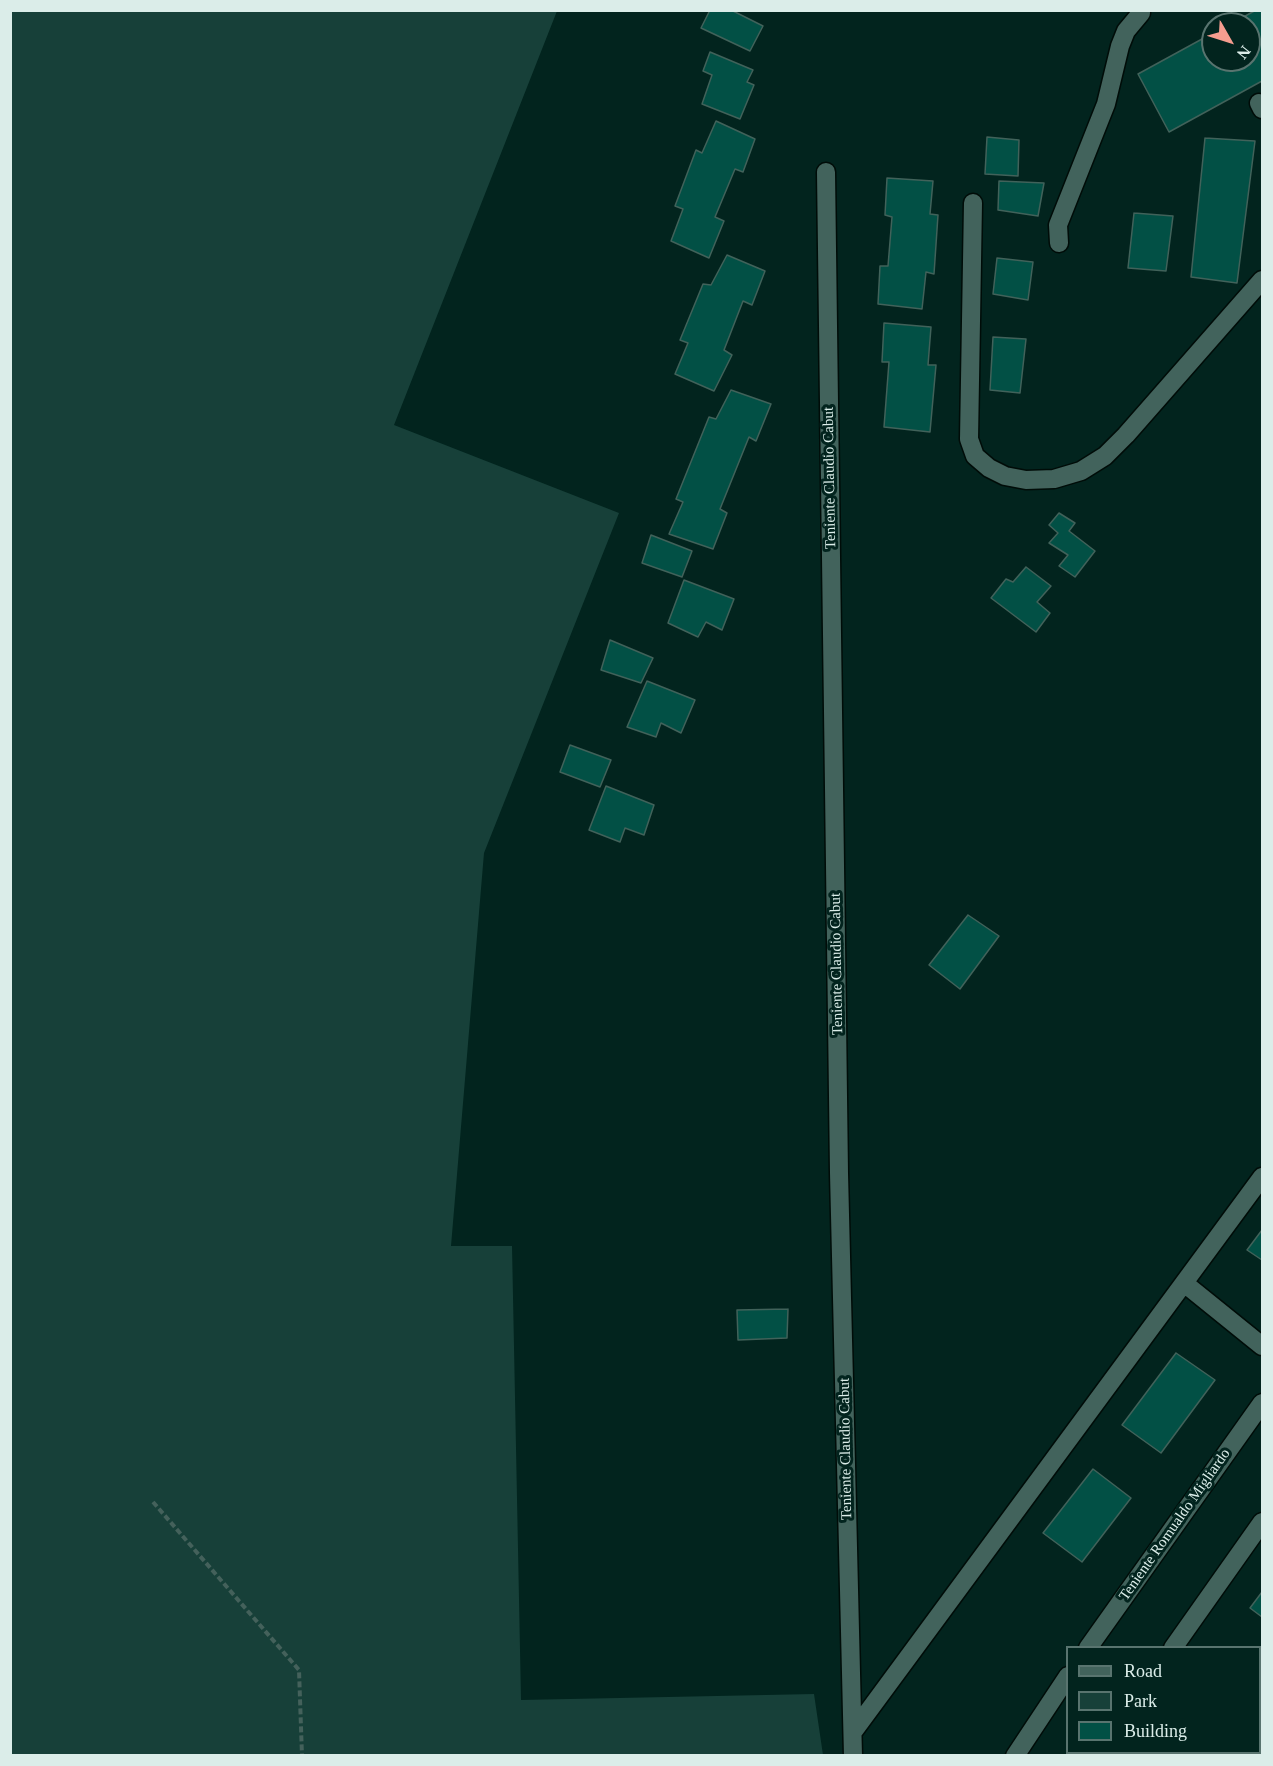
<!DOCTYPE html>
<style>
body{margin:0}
#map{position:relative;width:1273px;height:1766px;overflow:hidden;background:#02241e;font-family:"Times New Roman",serif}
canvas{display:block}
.frame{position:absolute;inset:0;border:12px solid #dbede9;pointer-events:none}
.legend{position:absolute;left:1066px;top:1646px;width:195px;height:108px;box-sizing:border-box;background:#02241e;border:2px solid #59746f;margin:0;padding:8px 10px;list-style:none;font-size:18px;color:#dbede9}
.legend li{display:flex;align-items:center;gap:12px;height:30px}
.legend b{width:30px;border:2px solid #59746f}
.north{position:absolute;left:1201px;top:12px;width:60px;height:60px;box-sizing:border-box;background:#02241e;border:2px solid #59746f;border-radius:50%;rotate:129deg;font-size:16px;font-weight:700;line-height:24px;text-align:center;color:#dbede9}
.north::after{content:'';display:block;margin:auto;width:21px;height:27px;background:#f59d8f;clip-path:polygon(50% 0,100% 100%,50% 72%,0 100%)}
</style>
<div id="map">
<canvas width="1273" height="1766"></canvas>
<div class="frame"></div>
<ul class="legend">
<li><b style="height:8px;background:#42635c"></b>Road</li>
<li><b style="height:16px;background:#174039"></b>Park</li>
<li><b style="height:16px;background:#025045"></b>Building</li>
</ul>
<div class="north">N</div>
</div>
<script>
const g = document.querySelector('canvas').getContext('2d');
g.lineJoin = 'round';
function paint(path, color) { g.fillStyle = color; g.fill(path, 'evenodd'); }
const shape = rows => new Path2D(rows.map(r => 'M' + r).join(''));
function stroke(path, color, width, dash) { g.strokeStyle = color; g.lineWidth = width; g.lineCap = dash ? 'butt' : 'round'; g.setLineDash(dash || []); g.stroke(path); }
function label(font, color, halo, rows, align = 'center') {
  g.font = font + ' "Times New Roman",serif'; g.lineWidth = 6; g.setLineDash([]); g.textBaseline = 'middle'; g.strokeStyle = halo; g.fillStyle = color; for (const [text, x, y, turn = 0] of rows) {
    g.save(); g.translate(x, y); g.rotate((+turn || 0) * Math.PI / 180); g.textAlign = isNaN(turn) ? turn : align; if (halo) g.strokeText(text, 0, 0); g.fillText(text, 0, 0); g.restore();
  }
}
const green = shape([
 [11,10,557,11,394,425,619,513,484,853,451,1246,512,1246,521,1700,814,1694,823,1755,11,1755]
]);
const building = shape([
 [710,10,731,10,763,26,750,51,701,28,710,10],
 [1256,10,1262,10,1262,81,1169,132,1138,74,1213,33,1213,60,1249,60,1249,24,1231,24,1256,10],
 [710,52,753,70,747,82,754,85,740,119,702,104,712,75,703,71,710,52],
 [716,121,755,139,743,172,735,169,715,217,724,221,709,258,671,241,683,209,675,206,696,150,702,153,716,121],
 [987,137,1019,140,1018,176,985,174,987,137],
 [1205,138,1255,141,1237,283,1191,277,1205,138],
 [887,178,933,181,930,214,938,215,934,274,926,272,922,309,878,304,880,266,888,266,892,217,885,215,887,178],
 [999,181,1044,183,1038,216,998,210,999,181],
 [1134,213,1173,216,1166,271,1128,268,1134,213],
 [727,255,765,271,752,305,743,301,724,350,732,355,714,391,675,374,688,343,680,340,703,284,711,285,727,255],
 [997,258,1033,262,1028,300,993,294,997,258],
 [884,323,931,327,928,365,936,365,930,432,884,427,889,362,882,362,884,323],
 [993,337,1026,339,1020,393,990,390,993,337],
 [731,390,771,404,756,441,749,437,720,509,727,513,713,549,669,534,683,502,676,499,709,417,716,419,731,390],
 [1059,513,1075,523,1069,531,1095,551,1075,577,1059,566,1068,555,1049,543,1058,533,1049,525,1059,513],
 [651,535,692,551,682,577,642,563,651,535],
 [1026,567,1051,586,1037,602,1050,613,1036,632,991,598,1006,579,1013,582,1026,567],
 [684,580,734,599,722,630,706,622,698,637,668,623,684,580],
 [610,640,653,658,641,683,601,670,610,640],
 [647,681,695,700,681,733,661,723,656,737,627,727,647,681],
 [570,745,611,760,600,787,560,772,570,745],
 [606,786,654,805,644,835,625,828,620,842,589,830,606,786],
 [968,915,999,936,960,989,929,965,968,915],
 [1262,1230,1262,1260,1247,1250,1262,1230],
 [788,1309,787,1338,738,1340,737,1310,788,1309],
 [1176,1353,1215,1380,1161,1453,1122,1425,1176,1353],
 [1093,1469,1131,1498,1082,1562,1043,1533,1093,1469],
 [1262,1592,1262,1617,1250,1608,1262,1592],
 [1148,1752,1207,1752,1204,1756,1146,1755,1148,1752]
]);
const path = shape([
 [153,1502,299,1670,302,1756]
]);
const minor = shape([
 [1259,103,1262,109],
 [826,172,839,1173,853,1756],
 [973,203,969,439,975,456,989,468,1005,476,1026,480,1054,479,1081,471,1105,456,1126,435,1262,280],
 [1059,243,1058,225,1106,104,1120,46,1126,31,1141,13],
 [1184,1283,1262,1346],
 [1088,1648,1262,1403],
 [1173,1648,1262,1522],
 [853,1732,1262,1177],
 [1015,1756,1068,1676],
 [1097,1756,1099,1752]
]);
const streetNames = [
 ["Teniente Claudio Cabut",830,478,-91],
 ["Teniente Claudio Cabut",837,964,-91],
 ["Teniente Claudio Cabut",846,1449,-91],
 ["Teniente Romualdo Migliardo",1175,1525,-55]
];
paint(green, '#174039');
paint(building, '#025045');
stroke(building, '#41625a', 1.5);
stroke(minor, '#000c08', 21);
stroke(path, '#44615b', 4, [6, 3]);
stroke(minor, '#42635c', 18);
label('15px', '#dbede9', '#02241e', streetNames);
</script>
